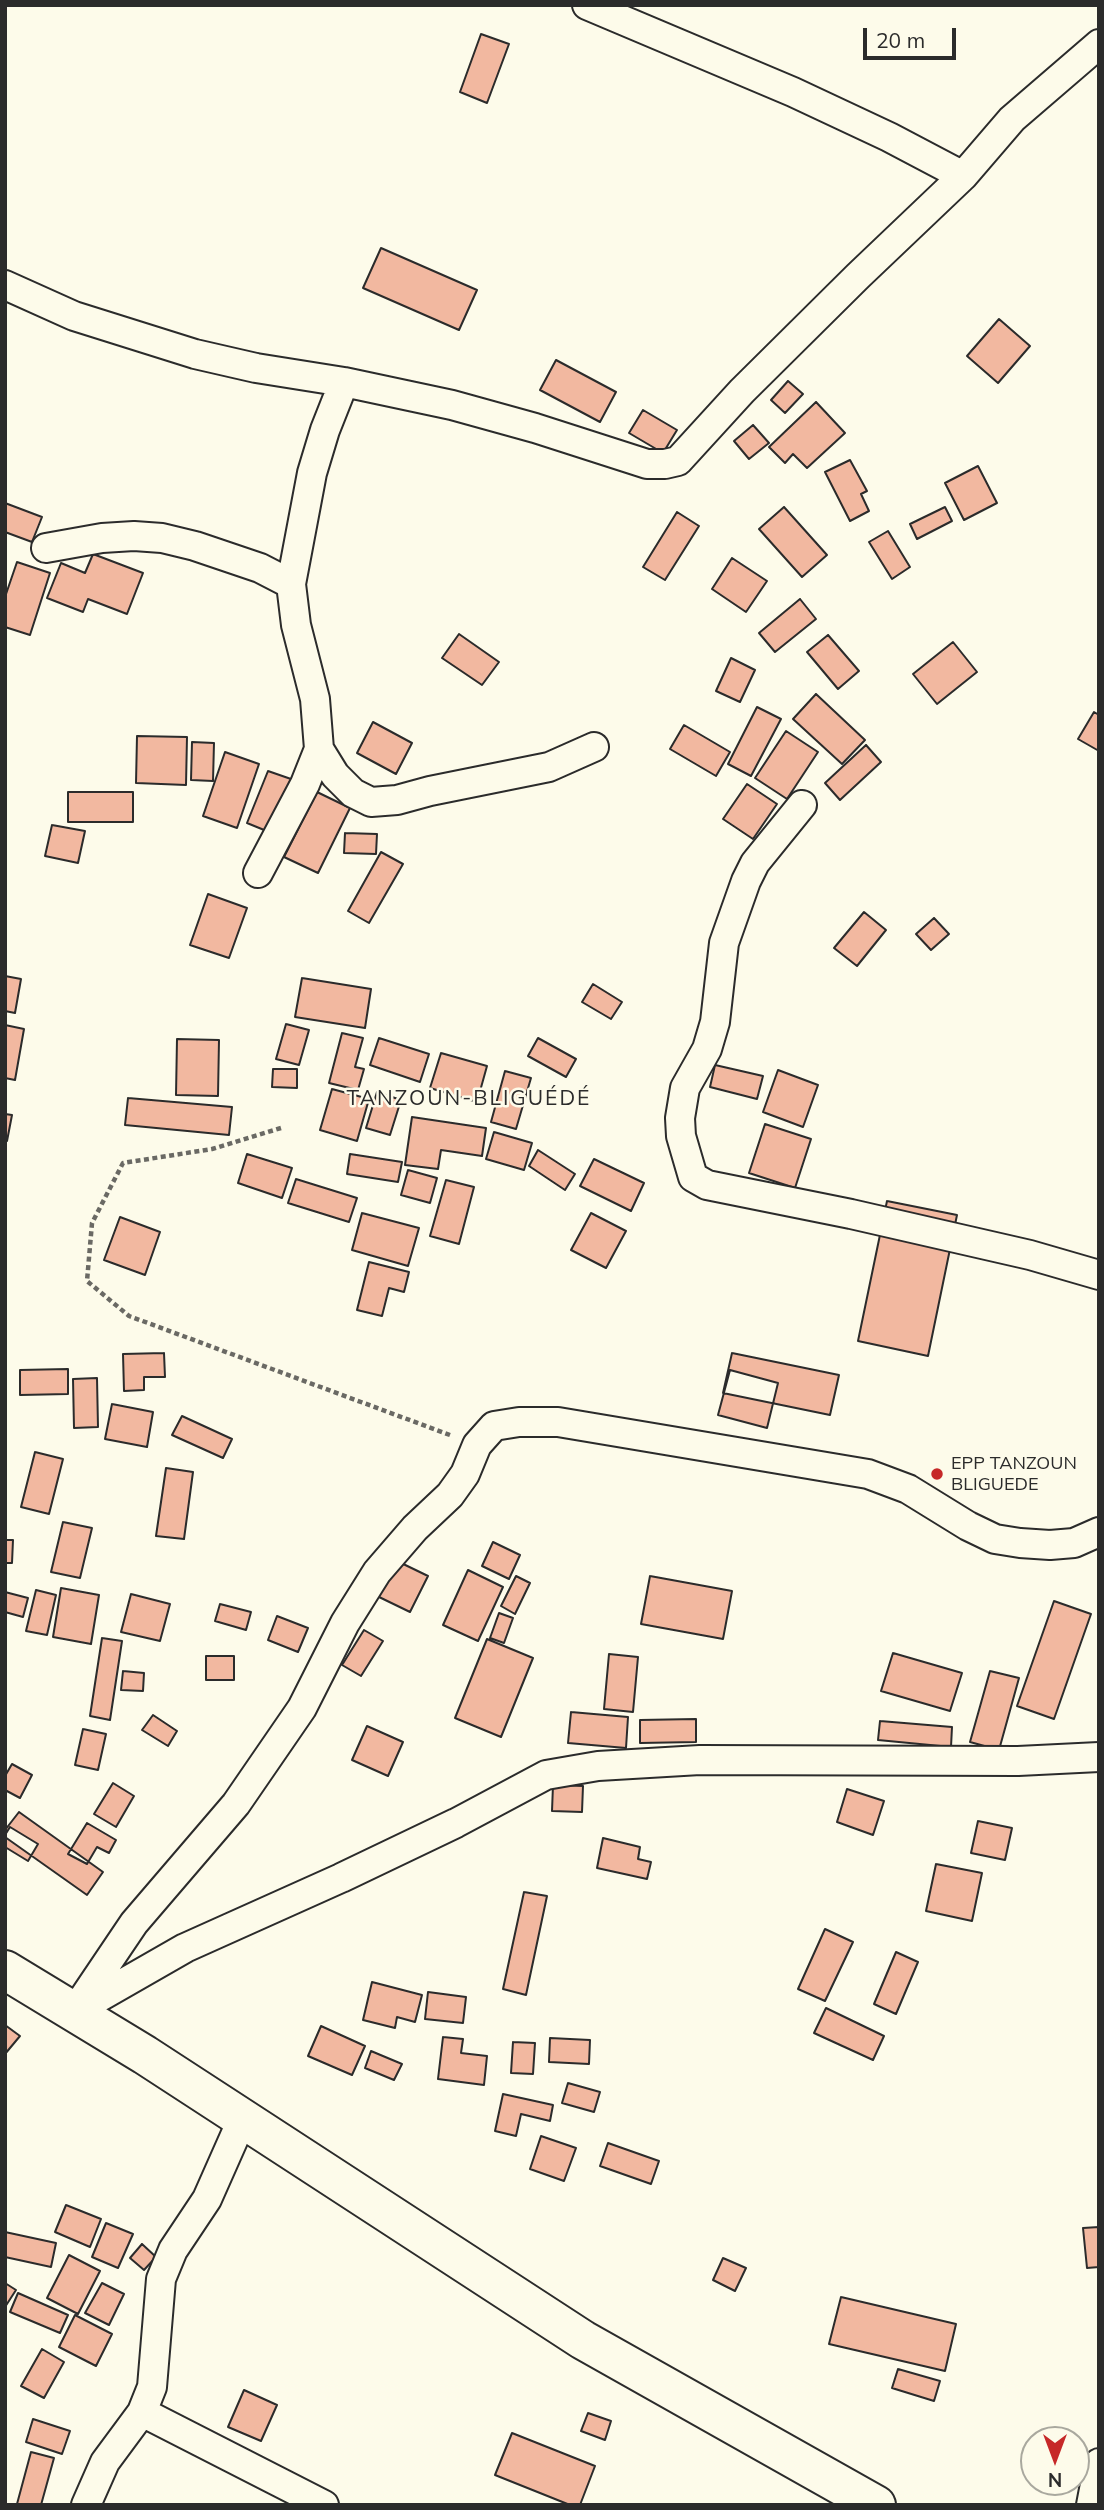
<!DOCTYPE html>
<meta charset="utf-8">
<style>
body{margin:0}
#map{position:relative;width:1104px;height:2510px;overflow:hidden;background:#fdfbea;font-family:Mulish,sans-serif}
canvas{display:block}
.frame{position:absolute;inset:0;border:7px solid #2b2b2b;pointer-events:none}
.north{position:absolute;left:1020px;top:2426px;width:70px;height:70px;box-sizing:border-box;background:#fdfbea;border:2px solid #a9a89e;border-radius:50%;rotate:180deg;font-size:19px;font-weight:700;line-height:28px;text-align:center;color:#2b2b2b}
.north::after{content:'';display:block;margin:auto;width:24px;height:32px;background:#c62828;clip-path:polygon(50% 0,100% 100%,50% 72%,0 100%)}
.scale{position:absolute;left:863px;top:28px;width:93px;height:32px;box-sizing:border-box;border:4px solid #2b2b2b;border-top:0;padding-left:9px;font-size:21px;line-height:24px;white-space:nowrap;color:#2b2b2b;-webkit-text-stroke:5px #fdfbea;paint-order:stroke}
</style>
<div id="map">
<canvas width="1104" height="2510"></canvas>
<div class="frame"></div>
<div class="north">N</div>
<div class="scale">20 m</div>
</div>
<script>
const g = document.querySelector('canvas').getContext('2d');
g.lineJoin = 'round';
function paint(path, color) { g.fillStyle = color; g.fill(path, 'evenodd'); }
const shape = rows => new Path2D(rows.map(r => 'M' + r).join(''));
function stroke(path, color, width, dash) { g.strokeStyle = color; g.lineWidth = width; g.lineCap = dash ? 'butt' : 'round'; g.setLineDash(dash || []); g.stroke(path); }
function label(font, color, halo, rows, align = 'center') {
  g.font = font + ' Mulish,sans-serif'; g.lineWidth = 5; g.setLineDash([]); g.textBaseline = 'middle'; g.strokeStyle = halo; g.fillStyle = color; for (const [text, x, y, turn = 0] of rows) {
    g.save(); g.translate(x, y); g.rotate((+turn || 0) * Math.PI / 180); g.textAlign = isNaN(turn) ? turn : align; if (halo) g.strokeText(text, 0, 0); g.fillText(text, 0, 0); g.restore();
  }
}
const building = shape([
 [481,34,509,44,487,103,460,92,481,34],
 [381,248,477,290,459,330,363,288,381,248],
 [999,319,1030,346,998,383,967,356,999,319],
 [556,360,616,392,600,422,540,390,556,360],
 [788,381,803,394,785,413,771,400,788,381],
 [816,402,845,433,807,468,793,454,785,463,769,447,816,402],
 [643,410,677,430,663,453,629,433,643,410],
 [753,425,769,443,749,459,734,441,753,425],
 [850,460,867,491,861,494,869,511,850,521,825,472,850,460],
 [978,466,997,503,964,520,945,483,978,466],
 [5,503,42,517,32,542,5,532,5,503],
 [784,507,827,555,802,577,759,529,784,507],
 [945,507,952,521,917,539,910,524,945,507],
 [677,512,699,526,665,580,643,567,677,512],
 [888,531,910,567,892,579,869,542,888,531],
 [93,554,143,573,127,614,88,599,83,612,47,598,61,563,85,573,93,554],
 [732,558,767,581,746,612,712,589,732,558],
 [17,562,50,573,30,635,5,627,5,597,17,562],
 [800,599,816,619,775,652,759,633,800,599],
 [459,634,499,662,482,685,442,658,459,634],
 [828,635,859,671,838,689,807,652,828,635],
 [953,642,977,672,937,704,913,674,953,642],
 [731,658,755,670,740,702,716,691,731,658],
 [816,694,865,740,842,764,793,719,816,694],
 [757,707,781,719,751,776,728,764,757,707],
 [1094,712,1099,715,1099,751,1078,739,1094,712],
 [373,722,412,743,396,774,357,753,373,722],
 [684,725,730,752,716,776,670,749,684,725],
 [786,731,818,752,787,799,755,778,786,731],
 [137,736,187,737,186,785,136,783,137,736],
 [192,742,214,743,213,781,191,780,192,742],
 [866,745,881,762,840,800,825,783,866,745],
 [225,752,259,764,237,828,203,816,225,752],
 [268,771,291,779,269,832,247,823,268,771],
 [747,784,777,804,753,839,723,819,747,784],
 [68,792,133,792,133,822,68,822,68,792],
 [317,792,350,808,318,873,284,857,317,792],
 [52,825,85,831,78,863,45,856,52,825],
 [345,833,377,834,376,854,344,853,345,833],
 [381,852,403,864,369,923,348,911,381,852],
 [208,894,247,908,229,958,190,945,208,894],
 [864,912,886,930,857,966,834,948,864,912],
 [934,918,949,934,931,950,916,934,934,918],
 [5,976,21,979,15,1013,5,1011,5,976],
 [302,978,371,989,365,1028,295,1017,302,978],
 [593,984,622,1002,611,1019,582,1002,593,984],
 [286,1024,309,1030,299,1065,276,1059,286,1024],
 [5,1025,24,1029,15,1080,5,1078,5,1025],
 [342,1033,363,1038,355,1067,364,1069,358,1090,329,1083,342,1033],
 [379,1038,429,1054,420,1082,370,1065,379,1038],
 [538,1038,576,1059,566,1077,528,1056,538,1038],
 [177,1039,219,1040,218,1096,176,1095,177,1039],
 [441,1053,487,1066,477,1102,430,1088,441,1053],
 [715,1065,763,1076,757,1099,710,1087,715,1065],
 [273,1069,297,1069,297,1088,272,1087,273,1069],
 [778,1070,818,1085,803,1127,763,1112,778,1070],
 [505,1071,531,1078,516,1129,491,1122,505,1071],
 [332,1089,369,1099,357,1141,320,1130,332,1089],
 [377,1092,401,1100,390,1135,366,1128,377,1092],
 [128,1098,232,1107,229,1135,125,1125,128,1098],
 [5,1114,12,1115,7,1141,5,1140,5,1114],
 [412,1117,486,1128,482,1156,441,1150,438,1169,405,1165,412,1117],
 [765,1124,811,1139,795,1188,749,1173,765,1124],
 [494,1132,532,1143,524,1170,486,1159,494,1132],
 [538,1150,575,1174,565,1190,529,1166,538,1150],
 [247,1154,292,1168,282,1198,238,1183,247,1154],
 [350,1154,402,1162,398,1182,347,1174,350,1154],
 [594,1159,644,1183,631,1211,580,1186,594,1159],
 [408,1170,437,1178,430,1203,401,1195,408,1170],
 [296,1179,357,1198,349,1222,288,1203,296,1179],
 [446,1180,474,1187,459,1244,430,1236,446,1180],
 [887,1201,957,1215,928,1356,858,1341,887,1201],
 [362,1213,419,1228,408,1266,352,1250,362,1213],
 [591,1213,626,1231,606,1268,571,1250,591,1213],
 [120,1217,160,1232,145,1275,104,1260,120,1217],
 [369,1262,409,1272,404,1292,389,1288,382,1316,357,1310,369,1262],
 [164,1353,165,1377,144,1377,144,1390,124,1391,123,1354,164,1353],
 [732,1353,839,1375,830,1415,723,1393,732,1353],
 [68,1369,68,1394,20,1395,20,1370,68,1369],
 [730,1370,778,1383,767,1428,718,1415,730,1370],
 [97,1378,98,1427,74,1428,73,1379,97,1378],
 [112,1404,153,1412,147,1447,105,1439,112,1404],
 [182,1416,232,1439,223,1458,172,1435,182,1416],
 [35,1452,63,1459,49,1514,21,1507,35,1452],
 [166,1468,193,1472,184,1539,156,1536,166,1468],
 [63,1522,92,1528,80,1578,51,1572,63,1522],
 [5,1540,13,1540,12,1563,5,1563,5,1540],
 [493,1542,520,1555,509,1579,482,1566,493,1542],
 [395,1560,428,1576,410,1612,377,1596,395,1560],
 [468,1570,503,1587,478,1641,443,1625,468,1570],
 [516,1576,530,1583,515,1614,501,1606,516,1576],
 [650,1576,732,1591,723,1639,641,1624,650,1576],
 [61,1588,99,1595,91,1644,53,1637,61,1588],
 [36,1590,56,1595,47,1635,26,1631,36,1590],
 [5,1592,28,1598,23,1617,5,1612,5,1592],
 [131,1594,170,1604,160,1641,121,1632,131,1594],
 [1054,1601,1091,1614,1054,1719,1017,1706,1054,1601],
 [220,1604,251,1612,246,1630,215,1621,220,1604],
 [499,1613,513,1618,504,1643,490,1638,499,1613],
 [277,1616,308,1628,298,1652,268,1640,277,1616],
 [364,1630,383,1641,361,1676,342,1665,364,1630],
 [102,1638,122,1641,110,1720,90,1716,102,1638],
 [487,1639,533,1658,501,1737,455,1718,487,1639],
 [893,1653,962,1673,950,1711,881,1691,893,1653],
 [609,1654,638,1657,633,1712,604,1709,609,1654],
 [206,1656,234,1656,234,1680,206,1680,206,1656],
 [123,1671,144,1673,143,1691,121,1690,123,1671],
 [990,1671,1019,1678,999,1750,970,1742,990,1671],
 [571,1712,628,1717,626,1748,568,1743,571,1712],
 [153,1715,177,1731,168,1746,142,1730,153,1715],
 [696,1719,696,1742,640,1743,640,1720,696,1719],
 [880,1721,952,1727,951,1747,878,1740,880,1721],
 [367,1726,403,1742,388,1776,352,1760,367,1726],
 [83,1729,106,1734,98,1770,75,1765,83,1729],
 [12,1764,32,1775,20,1798,5,1790,5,1776,12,1764],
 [113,1783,134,1796,116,1827,94,1814,113,1783],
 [553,1785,583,1786,582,1812,552,1811,553,1785],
 [847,1789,884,1801,873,1835,837,1822,847,1789],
 [19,1812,103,1872,87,1895,5,1837,5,1830,19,1812],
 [978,1821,1012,1828,1005,1860,971,1853,978,1821],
 [87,1823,116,1840,109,1853,97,1847,87,1864,68,1854,87,1823],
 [10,1827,38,1844,28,1861,5,1847,5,1835,10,1827],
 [603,1838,640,1847,638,1859,651,1862,647,1879,597,1868,603,1838],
 [936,1864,982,1873,972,1921,926,1911,936,1864],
 [524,1892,547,1896,526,1995,503,1989,524,1892],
 [825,1929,853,1942,825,2001,798,1989,825,1929],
 [896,1952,918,1962,896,2014,874,2004,896,1952],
 [372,1982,422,1995,415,2022,397,2017,395,2028,363,2020,372,1982],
 [428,1992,466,1997,463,2023,425,2019,428,1992],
 [826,2008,884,2036,873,2060,814,2033,826,2008],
 [5,2025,20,2036,5,2054,5,2025],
 [321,2026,365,2046,352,2075,308,2056,321,2026],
 [443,2037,463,2039,461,2053,487,2056,484,2085,438,2079,443,2037],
 [550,2038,590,2040,589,2064,549,2062,550,2038],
 [513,2042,535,2043,533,2074,511,2073,513,2042],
 [371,2051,402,2064,394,2080,365,2068,371,2051],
 [568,2083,600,2092,594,2112,562,2103,568,2083],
 [503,2094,553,2105,550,2121,521,2114,516,2136,495,2131,503,2094],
 [541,2136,576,2148,564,2181,530,2169,541,2136],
 [608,2143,659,2161,651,2184,600,2166,608,2143],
 [66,2205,101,2219,90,2247,55,2232,66,2205],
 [106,2223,133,2234,118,2268,92,2257,106,2223],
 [1099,2227,1099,2267,1087,2268,1083,2228,1099,2227],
 [5,2232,56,2243,51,2267,5,2257,5,2232],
 [142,2244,156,2257,144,2270,130,2258,142,2244],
 [69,2255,100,2271,78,2314,47,2298,69,2255],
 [723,2258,746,2268,735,2291,713,2280,723,2258],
 [5,2283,16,2290,5,2307,5,2283],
 [102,2283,124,2294,109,2325,85,2313,102,2283],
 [18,2293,68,2315,60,2333,10,2312,18,2293],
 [841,2297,956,2324,945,2371,829,2344,841,2297],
 [75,2315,112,2334,96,2366,59,2347,75,2315],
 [42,2349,64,2362,44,2398,21,2386,42,2349],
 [898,2369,940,2381,934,2401,892,2388,898,2369],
 [244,2390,277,2405,261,2441,228,2427,244,2390],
 [588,2413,611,2421,605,2440,581,2431,588,2413],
 [33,2419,70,2431,62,2454,26,2442,33,2419],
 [512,2433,595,2466,580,2505,570,2505,495,2475,512,2433],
 [31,2452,54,2458,41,2505,21,2505,17,2504,31,2452]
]);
const path = shape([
 [281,1128,212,1149,123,1163,92,1223,87,1281,129,1316,450,1435]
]);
const street = shape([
 [587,5,793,92,889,137,963,176],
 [5,285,74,316,195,354,256,368,344,382,452,405,535,428,647,464,665,464,678,461,742,391,858,276,963,176,1012,119,1099,44],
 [46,548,102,538,134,536,162,538,195,546,260,568,291,584],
 [319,749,335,775,353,793,371,802,397,800,430,791,549,767,594,747],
 [802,805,755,863,746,881,724,943,715,1022,707,1049,685,1088,680,1118,681,1136,693,1177,707,1185,851,1214,1030,1255,1099,1275],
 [258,873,305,784,319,749,315,699,296,625,291,584,312,473,325,430,344,382],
 [82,2007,185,1948,341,1878,456,1823,546,1775,598,1766,700,1760,1018,1761,1099,1757],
 [74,2012,134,1923,236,1804,302,1708,345,1623,377,1572,415,1528,450,1495,465,1474,477,1445,494,1426,519,1422,558,1422,868,1474,908,1489,968,1526,995,1539,1020,1543,1050,1545,1074,1543,1099,1532],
 [142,2412,324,2505],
 [86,2505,105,2462,142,2412,152,2387,161,2279,173,2250,207,2199,242,2120],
 [1091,2505,1099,2463]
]);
const secondary = shape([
 [5,1970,145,2055,583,2340,876,2505]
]);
const markers = [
 [937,1474,7,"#c62828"]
];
const poiNames = [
 ["EPP TANZOUN",951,1464],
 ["BLIGUEDE",951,1485]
];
const quarterNames = [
 ["TANZOUN-BLIGUÉDÉ",469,1099]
];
paint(building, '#f2b8a0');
stroke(building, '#2b2b2b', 2);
stroke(street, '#2b2b2b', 32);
stroke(secondary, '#2b2b2b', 42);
stroke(path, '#6a6964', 4.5, [5, 3.5]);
stroke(street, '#fdfbea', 28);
stroke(secondary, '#fdfbea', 38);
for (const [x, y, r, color] of markers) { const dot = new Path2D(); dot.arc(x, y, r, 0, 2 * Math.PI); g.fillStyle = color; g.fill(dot); stroke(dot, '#fdfbea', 2.5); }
label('18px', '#2b2b2b', '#fdfbea', poiNames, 'left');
g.letterSpacing = '2px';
label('21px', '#2b2b2b', '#fdfbea', quarterNames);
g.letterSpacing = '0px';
</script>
